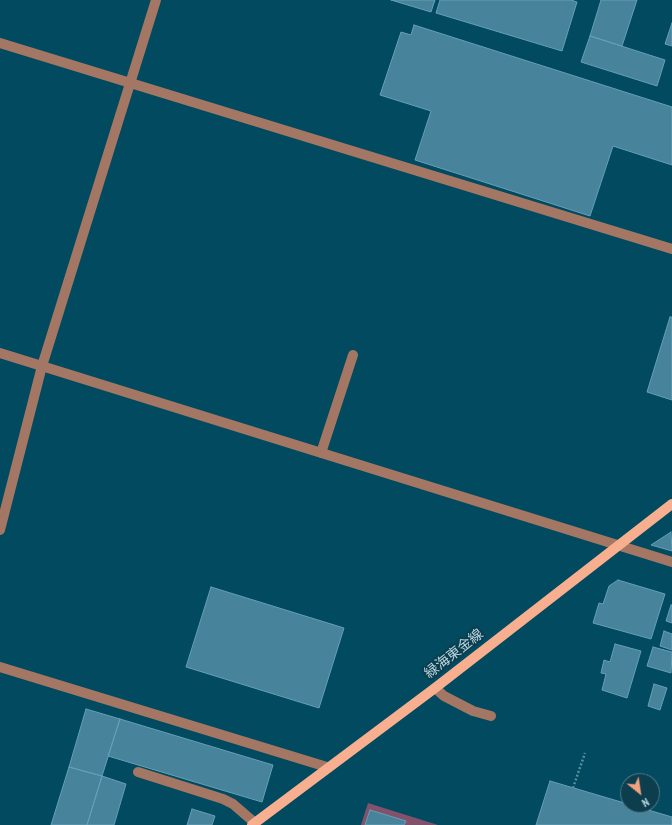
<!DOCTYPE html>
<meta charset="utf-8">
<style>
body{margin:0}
#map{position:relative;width:672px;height:825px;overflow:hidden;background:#024a5f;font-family:"PT Sans Narrow",sans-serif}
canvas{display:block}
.north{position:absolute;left:620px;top:773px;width:40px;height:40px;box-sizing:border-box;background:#0d3e4e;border:1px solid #527b8a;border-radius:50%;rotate:150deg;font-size:11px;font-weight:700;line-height:16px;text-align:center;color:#b9d7e3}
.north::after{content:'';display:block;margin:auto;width:14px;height:18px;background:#f1a17d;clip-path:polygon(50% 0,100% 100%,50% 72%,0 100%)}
</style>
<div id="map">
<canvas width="672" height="825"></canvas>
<div class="north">N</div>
</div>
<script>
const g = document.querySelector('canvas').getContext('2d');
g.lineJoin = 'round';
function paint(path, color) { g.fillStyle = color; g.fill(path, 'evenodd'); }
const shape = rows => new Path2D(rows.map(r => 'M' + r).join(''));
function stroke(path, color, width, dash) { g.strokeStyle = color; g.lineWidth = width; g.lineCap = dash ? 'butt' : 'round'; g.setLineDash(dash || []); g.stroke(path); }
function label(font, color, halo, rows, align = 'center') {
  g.font = font + ' "PT Sans Narrow","Noto Sans JP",sans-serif'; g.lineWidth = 4; g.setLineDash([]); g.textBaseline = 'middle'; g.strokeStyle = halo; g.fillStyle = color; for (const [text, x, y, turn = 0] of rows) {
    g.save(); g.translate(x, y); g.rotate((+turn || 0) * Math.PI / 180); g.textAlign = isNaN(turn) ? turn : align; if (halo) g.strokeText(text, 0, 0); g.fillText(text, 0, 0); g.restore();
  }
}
const green = shape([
 [368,803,438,825,361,825]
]);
const building = shape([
 [391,0,435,0,431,12,391,0],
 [440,0,571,0,577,2,562,51,436,13,440,0],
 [601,0,637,0,622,46,590,36,601,0],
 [672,23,672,46,665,44,672,23],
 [414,25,672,107,672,165,613,146,590,216,415,160,431,111,380,95,401,32,411,35,414,25],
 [590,36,665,60,657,86,581,62,590,36],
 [670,317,672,317,672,400,647,392,670,317],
 [671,532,672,551,651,545,671,532],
 [618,580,665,594,651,639,593,623,599,603,603,604,609,586,618,580],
 [211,587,344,628,319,708,186,667,211,587],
 [671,605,672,605,672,623,666,621,671,605],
 [664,631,672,634,672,650,660,646,664,631],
 [615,644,641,651,627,698,602,690,606,674,601,673,604,660,610,662,615,644],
 [653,647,672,652,671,673,647,666,653,647],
 [654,684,667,688,660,710,648,706,654,684],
 [86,709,120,719,102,776,69,767,86,709],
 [120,719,273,765,262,802,108,756,120,719],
 [69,767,102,776,87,825,51,825,69,767],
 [102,776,126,784,114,825,87,825,102,776],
 [550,781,672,817,672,825,536,825,550,781],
 [192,809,215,816,212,825,187,825,192,809],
 [370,810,406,821,404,825,365,825,370,810]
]);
const path = shape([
 [573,788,585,753]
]);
const minor = shape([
 [0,43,672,249],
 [0,353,672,562],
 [321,453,353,355],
 [0,530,42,366,156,0],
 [0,667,327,767],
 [435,688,444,696,473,711,491,716],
 [138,772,223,799,233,804,255,823]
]);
const major = shape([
 [252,825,435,688,672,504]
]);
const streetNames = [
 ["緑海東金線",454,654,-38]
];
paint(green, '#82526d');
paint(building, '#47839a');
stroke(building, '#64a0b8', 1);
stroke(path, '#5a8e9e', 2.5, [2, 2]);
stroke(minor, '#a47764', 10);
stroke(major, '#f8af8f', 10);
label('14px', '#b9d7e3', '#0d3e4e', streetNames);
</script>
